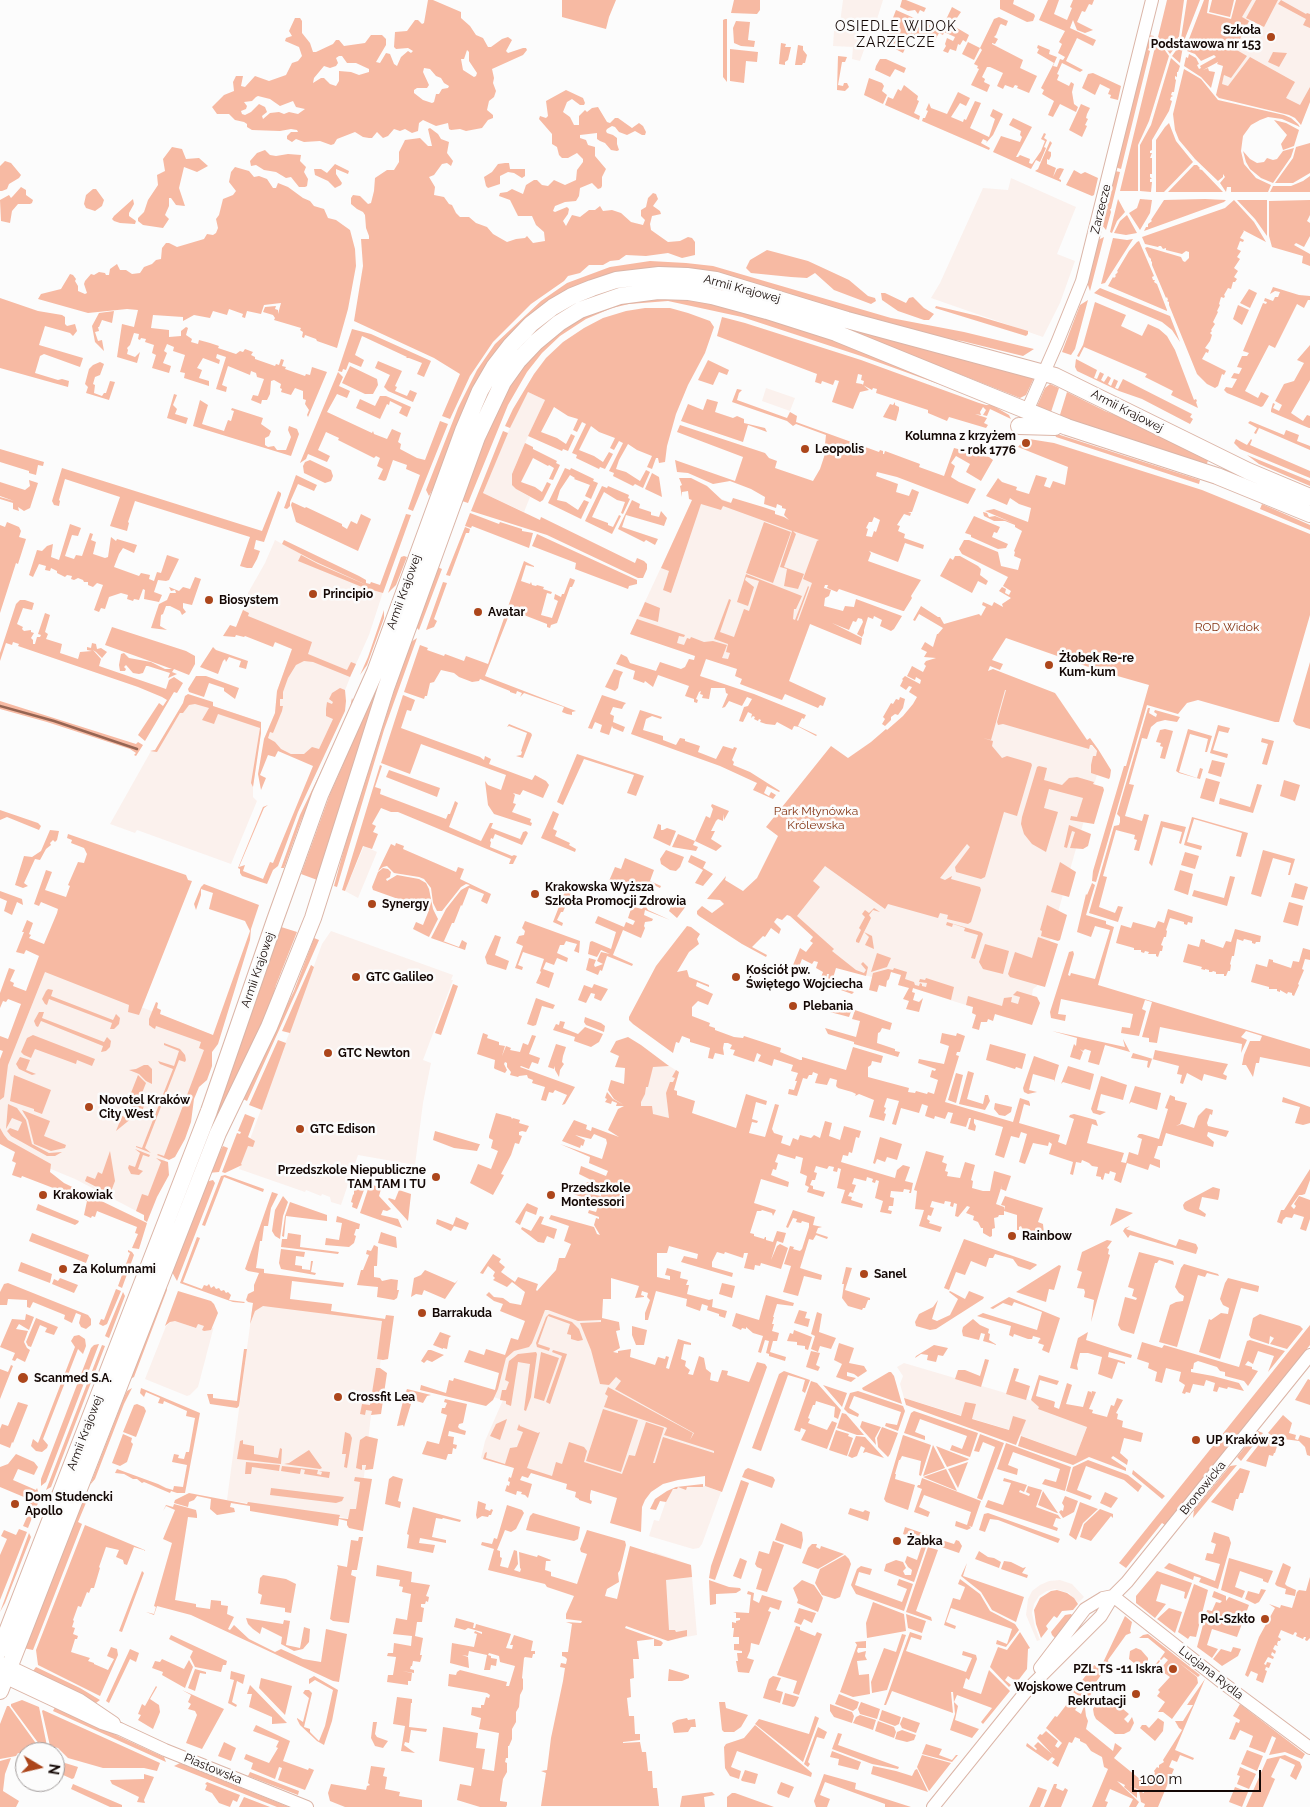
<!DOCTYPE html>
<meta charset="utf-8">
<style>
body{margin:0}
#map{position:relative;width:1310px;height:1807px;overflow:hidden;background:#fcfcfc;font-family:Raleway,sans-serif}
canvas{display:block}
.north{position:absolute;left:15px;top:1742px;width:50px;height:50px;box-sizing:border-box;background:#fcfcfc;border:1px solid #9f9a99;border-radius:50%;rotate:99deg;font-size:14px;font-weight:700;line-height:20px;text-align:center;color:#140805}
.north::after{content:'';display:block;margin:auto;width:18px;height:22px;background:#ac461b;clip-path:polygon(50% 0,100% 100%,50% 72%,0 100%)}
.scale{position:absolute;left:1132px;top:1770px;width:129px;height:22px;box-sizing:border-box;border:2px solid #140805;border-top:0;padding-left:6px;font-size:15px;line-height:18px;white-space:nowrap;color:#140805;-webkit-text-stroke:4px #fcfcfc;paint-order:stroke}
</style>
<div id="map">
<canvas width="1310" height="1807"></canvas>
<div class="north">N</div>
<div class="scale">100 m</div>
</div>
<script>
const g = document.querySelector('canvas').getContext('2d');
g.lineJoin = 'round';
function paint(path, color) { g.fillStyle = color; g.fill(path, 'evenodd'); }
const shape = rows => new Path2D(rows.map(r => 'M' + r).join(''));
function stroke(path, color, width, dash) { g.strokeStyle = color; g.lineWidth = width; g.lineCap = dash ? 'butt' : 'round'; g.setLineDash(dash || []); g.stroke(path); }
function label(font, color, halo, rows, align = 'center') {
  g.font = font + ' Raleway,sans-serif'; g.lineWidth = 5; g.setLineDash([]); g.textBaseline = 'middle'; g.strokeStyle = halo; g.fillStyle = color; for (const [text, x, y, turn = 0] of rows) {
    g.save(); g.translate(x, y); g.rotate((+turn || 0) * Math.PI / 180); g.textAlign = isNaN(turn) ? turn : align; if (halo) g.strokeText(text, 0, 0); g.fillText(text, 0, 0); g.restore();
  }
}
const built = shape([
 [843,0,883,0,871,38,873,43,870,47,865,47,860,61,852,59,853,47,833,46,834,31,839,31],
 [1241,0,1310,0,1310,102,1303,117,1219,97],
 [1011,178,1076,207,1057,254,1075,261,1060,303,1043,337,931,298,940,283,983,188,1008,190],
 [766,388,795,398,790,411,762,401],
 [528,392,545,400,525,443,512,474,516,489,530,497,524,512,483,493,507,434],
 [697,490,840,542,788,684,630,634],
 [275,540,316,562,383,592,369,635,351,675,316,764,271,746,264,739,275,713,277,691,292,649,236,628,248,596,248,593,265,563],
 [993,669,1018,681,1056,694,1090,744,1102,757,1043,965,1037,986,1033,989,1032,995,1033,999,1007,1018,912,988,901,974,888,971,872,977,853,972,785,911,966,683],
 [189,698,261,722,261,733,253,787,253,797,257,801,231,864,137,830,135,833,110,824,151,751,158,749],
 [364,846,377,852,358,898,345,891],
 [331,931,453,975,451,980,453,980,423,1060,431,1063,423,1103,415,1165,358,1155,341,1205,331,1202,330,1197,322,1194,321,1196,306,1190,305,1192,239,1169,322,944],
 [41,968,213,1035,144,1215,75,1179,46,1167,20,1158,13,1148,0,1141,0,1077],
 [666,1064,679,1072,669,1105,683,1110,668,1122,636,1109,651,1065],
 [543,1301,602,1319,616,1377,624,1383,719,1438,707,1472,582,1488,481,1458,485,1441,503,1400,493,1397,511,1338,532,1343],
 [253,1303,288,1305,386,1319,374,1412,372,1412,371,1415,359,1520,227,1500],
 [172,1321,177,1321,195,1328,197,1324,213,1328,214,1326,198,1387,190,1395,187,1396,145,1379,166,1326],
 [904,1363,1090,1418,1076,1456,1022,1436,1010,1430,904,1398,900,1384,903,1376,897,1367],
 [705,1486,721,1492,702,1544,699,1548,693,1549,649,1536,654,1520,659,1521,668,1495,673,1489,678,1487],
 [654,1552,691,1565,697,1635,670,1640],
 [1060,1580,1072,1584,1084,1597,1078,1603,1069,1593,1055,1589,1047,1591,1039,1596,1034,1604,1032,1613,1035,1627,1040,1640,1037,1641,1026,1615,1028,1599,1032,1591,1040,1585,1049,1581]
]);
const green = shape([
 [428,0,433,0,461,12,461,18,470,26,476,35,483,38,488,47,491,47,502,39,508,37,512,40,506,51,508,53,523,48,526,48,527,50,523,55,492,69,494,78,493,83,496,91,494,97,489,101,487,110,493,115,493,118,488,120,482,128,466,131,460,129,451,130,449,129,448,123,436,126,423,120,419,123,418,131,412,133,405,129,400,131,394,129,388,136,383,138,377,132,372,138,369,138,363,137,355,132,337,139,334,144,331,145,320,141,304,142,296,139,292,142,287,139,287,136,291,132,298,132,297,130,291,129,280,131,252,130,247,127,247,124,244,122,235,120,229,114,217,114,212,107,224,95,234,91,233,82,236,76,243,76,241,86,245,87,255,76,269,81,286,75,292,63,298,61,302,56,299,47,285,41,286,38,292,36,289,31,295,18,300,18,302,21,302,33,310,43,313,52,316,52,333,44,336,40,339,40,344,46,365,43,371,35,382,35,386,39,386,45,376,62,380,63,386,53,390,54,394,64,397,66,401,57,408,51,411,53,413,51,408,48,396,49,394,47,395,32,407,31,415,20,418,20,422,24,424,23],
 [467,50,469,52,469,61,477,73,476,76,474,77,463,70,461,59,464,59],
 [339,56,342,56,347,63,356,63,369,69,369,72,359,75,351,72,339,71,339,81,336,86,330,84,324,78,321,78,313,83,314,78,324,66,330,68,336,66,338,63,336,58],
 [424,68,430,69,436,76,441,78,444,83,449,86,448,88,442,89,439,94,436,94,434,102,432,103,423,100,414,93,414,90,417,88,427,88,429,85,423,72],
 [258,96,270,99,280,106,293,101,296,107,305,109,298,114,289,112,284,114,279,112,270,113,263,119,262,116,267,112,265,107,259,104,251,112,245,115,242,114,241,111,246,109,247,106,244,102,252,101,256,97],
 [562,0,616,0,609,17,606,29,562,17],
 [734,0,760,0,760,10,757,14,731,13],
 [902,0,906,0,926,8,924,12,920,10,918,14,915,10,908,11,900,7],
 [1000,0,1014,0,1013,4,1034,14,1035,16,1033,21,1027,22,1000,9],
 [1048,0,1059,0,1054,14,1067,20,1072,8,1070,7,1073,0,1094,0,1092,5,1089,4,1085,12,1082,11,1077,22,1093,30,1085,33,1077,30,1073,20,1070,28,1096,40,1093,46,1077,38,1066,61,1083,70,1080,72,1062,63,1057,74,1059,75,1057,80,1069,86,1071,82,1074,84,1072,92,1074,104,1078,107,1076,112,1060,104,1053,117,1048,115,1054,101,1042,94,1044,90,1041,88,1054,63,1037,53,1039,49,1037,48,1038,45,1050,50,1049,54,1057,57,1053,66,1057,67,1060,59,1063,60,1065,57,1058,53,1062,44,1059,42,1065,31,1039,20],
 [1167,0,1184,0,1178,44,1170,54,1158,37],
 [1187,0,1200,0,1184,41,1180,63,1172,56,1180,45],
 [1204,0,1209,0,1207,13,1231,19,1236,0,1252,0,1242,17,1249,21,1235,49,1247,56,1231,78,1224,75,1222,84,1228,86,1250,57,1295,82,1286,98,1300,105,1310,87,1310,102,1301,125,1295,118,1289,115,1219,98,1216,95,1223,66,1217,64,1218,62,1203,70,1208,68,1209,71,1215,72,1211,88,1201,77,1184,66,1186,57,1188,58,1189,54,1196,58,1199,64,1197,65,1199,69,1201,68,1200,66,1216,57,1214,55,1201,61,1195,54,1187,51,1189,39],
 [1212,0,1234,0,1230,17,1209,12],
 [1256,0,1278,0,1264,27,1246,18],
 [1281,0,1306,14,1307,13,1310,14,1310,28,1303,25,1306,19,1278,4],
 [952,7,961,12,952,25,969,35,966,42,963,40,960,45,958,44,956,51,950,49,948,53,943,51,946,46,945,44,947,38,953,41,955,37,944,32,943,35,939,33,934,42,924,36,922,41,911,36,903,53,886,44,885,38,896,10,914,18,909,29,916,32,921,21,941,30],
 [999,17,1008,21,1006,26,1001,24,1000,25,996,35,994,37,998,39,995,44,992,43,992,44,1023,60,1020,68,1037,76,1029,93,1017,88,1018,86,1015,85,1013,88,1005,85,1003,89,997,86,1003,73,990,67,987,67,982,77,985,79,984,82,990,85,987,92,971,85,979,69,977,68,978,66,974,64,982,50,980,48,994,19],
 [725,19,727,19,727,82,723,77,723,20],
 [736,21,750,22,748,40,755,41,754,47,741,46,734,43,733,28],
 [1148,35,1154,36,1151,48,1149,48,1148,50,1150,51,1121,169,1115,167],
 [1157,39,1169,56,1149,121,1138,145,1138,191,1120,191],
 [968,42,980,48,974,60,962,54],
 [781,43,786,44,785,47,791,47,788,60,785,62,785,65,779,64],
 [798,45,803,46,803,50,807,55,805,63,803,63,802,65,795,65],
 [730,49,758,52,757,62,746,61,744,83,730,81],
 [1273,52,1287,53,1279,67,1268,62],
 [838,56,847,57,845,62,842,62,838,85,843,86,844,83,847,83,849,87,845,91,837,90],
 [1171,58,1180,66,1178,72,1177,72,1177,77,1175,76,1175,79,1176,80,1174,92,1172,92,1171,95,1173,96,1171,97,1170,100,1172,101,1169,111,1152,140,1152,150,1150,151,1150,153,1152,153,1150,158,1152,158,1152,174,1150,174,1150,177,1152,179,1150,179,1150,182,1152,182,1151,192,1140,191,1140,145,1151,125],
 [880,59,886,59,906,68,904,73,895,69,890,77,875,70,876,66],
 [1184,69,1201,79,1218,100,1284,115,1291,118,1298,124,1300,127,1282,119,1268,117,1260,120,1251,125,1243,136,1241,151,1244,164,1256,178,1271,185,1268,192,1231,192,1231,187,1227,187,1226,192,1220,183,1225,177,1223,174,1223,177,1218,181,1195,159,1179,140,1175,130,1173,114],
 [1093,73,1121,86,1118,100,1110,98,1111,95,1108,94,1110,89,1100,84,1095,95,1082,88,1088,74],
 [869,78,882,83,884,86,882,91,887,95,883,104,864,95],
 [904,85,918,96,917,100,919,101,914,113,920,116,919,120,885,105,888,97,893,99,898,89,901,91],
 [566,90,583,98,585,103,584,105,580,105,572,99,567,102,563,112,570,117,574,125,579,125,579,116,585,110,587,112,592,108,598,107,607,122,610,123,615,118,618,118,632,128,639,123,643,126,646,132,645,135,642,135,635,131,627,135,619,132,615,127,612,126,607,129,606,131,607,133,613,135,617,138,617,144,619,150,617,151,611,150,605,143,600,141,597,139,597,133,580,135,580,138,586,140,588,145,595,147,595,156,606,169,602,177,602,186,601,188,598,189,592,183,580,188,579,196,576,201,565,202,555,206,553,211,555,212,567,207,569,209,568,214,563,221,566,226,572,215,580,217,589,210,595,210,600,206,603,211,612,210,621,213,631,222,643,225,645,220,641,216,641,210,646,207,648,198,653,193,656,194,658,199,653,206,660,211,661,214,652,216,650,224,651,230,668,242,680,241,688,237,692,238,695,242,695,255,682,258,668,253,646,256,626,255,619,260,610,261,603,265,589,265,580,273,568,276,564,281,531,304,493,342,470,376,450,419,442,416,460,374,434,358,354,321,363,266,361,239,369,239,369,236,366,228,365,215,363,212,357,209,351,204,351,198,353,195,360,196,368,204,371,203,374,191,375,178,387,170,394,170,399,162,399,152,405,140,420,138,428,146,432,146,428,129,430,128,438,134,441,139,449,142,447,153,453,161,451,166,447,163,442,164,434,175,429,177,435,187,434,195,444,197,449,204,452,205,456,213,460,217,469,217,476,223,487,227,493,234,507,242,516,239,525,238,527,236,533,243,545,241,544,232,536,225,532,216,518,216,510,200,499,196,500,193,507,192,512,189,523,194,526,185,534,180,537,180,542,185,548,186,554,180,565,185,576,180,577,170,583,162,583,159,577,153,568,158,562,158,559,155,557,147,552,144,552,134,539,119,540,116,546,118,548,116,546,101],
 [958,92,970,98,966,106,960,103,951,117,963,122,964,119,966,120,975,101,981,103,970,128,989,137,995,119,990,116,993,109,1003,114,993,135,986,143,987,141,983,139,981,143,990,148,989,150,922,121,923,118,925,118,928,111,926,110,929,103,931,108,947,114],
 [1081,104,1090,108,1087,114,1086,118,1088,119,1085,125,1087,126,1082,137,1069,130],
 [1013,118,1032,127,1016,157,1018,157,1020,155,1030,159,1029,163,1032,164,1041,151,1045,141,1041,139,1044,133,1046,134,1044,138,1047,140,1044,147,1046,148,1040,162,1036,160,1031,169,993,152,1001,136,1020,142,1022,137,1020,135,1021,131,1009,125],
 [1274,120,1286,123,1299,130,1294,146,1283,150,1281,144,1287,135],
 [1169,123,1176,141,1193,162,1164,192,1156,192,1156,140,1165,127],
 [1050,141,1052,143,1048,151,1051,152,1051,156,1049,160,1047,159,1047,164,1056,168,1053,177,1057,169,1060,168,1064,169,1059,179,1061,180,1061,182,1035,171,1038,169],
 [1310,143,1310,173,1293,183,1275,183,1293,158,1296,147],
 [172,147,182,149,186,159,199,158,208,166,197,172,184,167,179,188,185,206,176,205,171,198,169,198,169,206,165,215,169,219,163,228,143,225,138,221,138,218,144,212,148,200,158,185,157,175,165,171,163,159],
 [1294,148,1291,157,1273,183,1261,178,1250,169,1246,162,1243,151,1250,159,1257,163,1264,162,1267,158,1273,160,1277,159,1283,151],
 [265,150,270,155,276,156,288,154,301,155,300,161,306,167,304,172,308,179,307,186,305,187,299,187,291,177,286,178,276,172,264,170,256,165,251,166,250,161,257,153],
 [5,161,11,163,21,175,19,178,9,184,7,189,2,191,0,191,0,166],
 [505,163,509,163,510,169,525,169,525,176,522,178,514,173,508,172,500,176,500,184,488,188,486,186,484,177,492,172,498,164],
 [335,164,349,171,348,174,336,169,336,174,342,183,341,185,335,188,328,181,315,175,314,169,321,169,327,173],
 [1194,165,1197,165,1200,168,1199,169,1202,170,1223,192,1168,192],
 [235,167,249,171,254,177,259,176,267,179,273,188,276,188,278,183,288,187,303,198,310,201,314,206,324,209,328,218,336,220,350,230,355,249,356,266,348,309,337,348,317,341,316,339,305,335,304,338,302,337,303,332,300,330,301,328,274,320,275,318,273,315,263,312,265,307,276,306,275,309,278,310,278,314,281,303,264,305,261,314,247,311,245,318,242,317,243,314,229,309,227,315,213,311,210,318,194,315,183,321,183,317,153,315,151,328,169,330,169,337,181,336,181,331,186,327,188,328,186,335,192,339,191,342,198,344,199,340,210,343,219,346,218,348,236,354,240,351,243,352,245,349,253,352,251,355,255,357,255,359,275,366,276,364,279,365,281,359,284,360,282,366,286,367,285,369,305,376,306,374,310,375,312,367,327,372,308,417,307,415,309,410,305,404,306,400,303,399,303,391,295,388,291,395,281,392,282,389,280,388,281,384,274,380,271,381,270,394,267,400,262,400,261,404,251,400,253,395,258,396,264,379,257,377,256,373,251,371,250,375,228,366,222,385,227,387,226,392,216,389,226,357,217,354,216,358,220,360,219,364,203,358,197,368,202,370,199,378,209,381,209,386,184,378,185,373,180,372,185,355,173,351,174,347,167,344,164,351,167,353,163,363,171,366,169,373,152,368,156,355,152,353,154,345,145,342,146,339,141,338,140,340,138,339,139,334,134,333,130,345,127,348,128,350,127,354,135,357,140,352,137,363,117,357,122,324,134,327,138,310,127,309,88,313,38,299,41,294,61,289,70,274,73,275,76,279,75,281,78,286,78,291,85,294,87,293,84,284,85,281,91,274,94,275,99,272,105,273,106,275,109,275,110,269,117,264,120,270,126,270,132,274,140,273,144,267,152,264,156,260,161,259,162,248,166,243,169,243,177,247,204,239,207,234,213,235,216,233,218,228,216,219,219,215,223,199,233,195,236,191,229,182,231,172],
 [1074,170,1081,174,1085,172,1098,178,1094,195,1092,196,1066,185],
 [1115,171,1120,172,1111,209,1110,209,1111,212,1106,230,1102,225],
 [1310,176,1310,192,1270,192,1273,186,1291,186,1303,181],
 [21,187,26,190,26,195,33,200,32,203,30,204,18,204,12,211,10,223,1,221,0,200,9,195,11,198,13,196],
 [93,189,96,189,104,200,102,206,95,211,86,208,84,204,86,195],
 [133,199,134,204,129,213,129,216,136,221,135,224,120,223,114,221,112,219,114,216],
 [1118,199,1125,212,1117,221,1112,233,1110,232],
 [1140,199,1152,200,1150,213,1140,230,1129,213,1137,208],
 [1164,200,1205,199,1226,200,1224,202,1144,231,1146,227,1148,227,1148,224,1152,221,1151,220],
 [1234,200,1254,222,1266,242,1243,230,1244,231,1240,238,1244,240,1243,242,1240,241,1237,249,1241,251,1237,257,1240,259,1234,268,1238,271,1234,277,1237,279,1235,282,1233,282,1231,289,1228,288,1224,295,1225,296,1224,298,1221,297,1219,304,1220,305,1217,311,1218,312,1213,322,1215,324,1211,330,1212,331,1210,333,1212,335,1210,341,1205,348,1209,350,1208,353,1206,352,1202,359,1226,371,1224,375,1222,374,1218,386,1215,388,1207,384,1197,374,1169,305,1169,302,1167,301,1168,300,1167,297,1166,298,1152,265,1152,261,1151,262,1151,259,1149,257,1145,248,1147,247,1181,257,1183,261,1185,262,1189,258,1189,252,1186,251,1182,254,1166,250,1166,248,1163,249,1161,246,1159,246,1158,247,1145,244,1142,237,1225,208],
 [1237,200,1267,200,1267,236,1255,219],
 [1310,200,1310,215,1307,221,1310,223,1310,236,1304,247,1296,243,1294,245,1310,254,1310,266,1302,263,1303,256,1272,247,1269,236,1269,201],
 [1127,215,1137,233,1126,235,1114,233,1120,221],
 [1104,237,1090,291,1087,282,1098,240],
 [1113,238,1127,240,1133,239,1105,283,1101,284],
 [1139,241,1154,276,1152,277,1153,280,1155,280,1154,282,1157,284,1167,310,1167,311,1108,286,1113,277,1114,278,1116,276,1115,275,1118,272,1117,271,1129,251,1137,242],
 [767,250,808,261,849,280,868,296,875,298,876,301,871,304,834,290,815,273,807,278,791,277,751,273,746,268,750,260],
 [650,261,686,263,713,266,891,318,964,332,1034,349,1023,356,962,341,933,337,665,269,530,317,429,496,426,490,458,408,477,370,495,344,541,301,567,283,610,267],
 [707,284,1033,377,1033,380,1026,395,1020,398,901,351,684,286,550,322,457,462,479,407,518,345,566,306,617,286],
 [1273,287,1299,295,1310,296,1310,300,1308,300,1304,308,1297,304,1275,348,1269,345,1245,391,1258,398,1261,392,1269,396,1263,406,1261,407,1227,393,1224,390,1226,387,1232,388,1237,379,1231,378,1234,373,1239,374,1242,368,1237,367,1242,356,1247,356,1249,353,1243,351,1263,303,1266,304,1267,302,1264,301,1265,298,1273,301,1275,297,1278,297,1280,292,1275,291,1270,294],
 [1100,288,1170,316,1180,342,1172,330,1162,322,1094,293],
 [1249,289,1257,293,1250,308,1240,303],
 [881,293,885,293,906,303,909,298,913,297,924,308,934,314,929,320,924,320,898,311,882,300],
 [0,298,38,311,62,315,65,317,65,324,67,326,75,324,77,331,73,336,70,333,45,326,39,345,83,358,80,367,44,354,40,356,35,373,58,380,62,379,69,381,68,387,0,368],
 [694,298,836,339,980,399,861,356,742,317,668,301,629,304,612,308,586,319,560,336,542,353,527,372,508,405,468,503,462,501,465,483,500,401,525,362,574,320,632,299],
 [1088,300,1075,349,1071,355,1062,352,1080,305],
 [1095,302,1126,315,1121,326,1142,336,1148,324,1159,329,1167,336,1175,350,1194,400,1196,399,1197,401,1196,402,1198,408,1171,395,1173,391,1145,377,1147,374,1084,347,1079,357,1077,356,1083,345],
 [1238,305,1249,310,1242,325,1233,319],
 [936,306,978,316,1028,331,1028,334,1026,336,935,308],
 [645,308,670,308,688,313,710,321,714,327,705,353,688,385,676,414,667,446,665,462,659,463,658,458,656,458,652,469,647,467,652,456,637,450,628,444,619,460,616,469,626,472,640,481,646,470,650,472,643,488,635,484,633,486,613,476,614,473,609,471,623,443,619,441,614,450,610,448,615,438,599,432,591,426,579,450,594,456,603,462,609,452,613,454,605,469,600,467,599,469,576,458,577,455,572,453,586,424,582,422,577,432,573,430,578,419,568,416,554,407,541,432,557,438,566,444,571,434,575,436,568,451,563,449,562,451,528,436,545,400,528,392,510,428,505,426,513,409,534,374,546,358,563,342,584,328,603,318,626,311],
 [114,311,112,323,102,320,99,327,98,327,99,331,95,332,98,341,102,340,104,351,95,342,92,326,99,313],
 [722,317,745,323,861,360,979,403,986,405,992,405,1009,415,1011,419,990,409,987,416,983,415,986,410,983,407,980,412,981,415,975,414,987,418,984,423,988,425,986,428,949,417,947,421,928,413,928,410,876,393,877,389,873,388,872,390,863,385,864,381,861,380,862,375,858,374,856,383,862,384,869,390,860,392,853,409,832,402,839,381,835,380,833,385,822,381,821,384,815,382,817,374,717,336],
 [352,329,371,334,431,361,424,377,417,374,422,363,409,358,406,358,407,357,362,336,355,355,364,360,361,367,349,362,346,370,343,369,342,372,338,371],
 [1310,345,1310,380,1291,413,1303,421,1307,415,1310,416,1310,428,1309,428,1271,412,1271,410,1273,403,1275,404,1273,408,1279,411,1282,405,1275,401,1284,384,1294,381,1304,363,1297,360],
 [1076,359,1097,370,1094,378,1097,379,1100,372,1104,374,1101,380,1104,382,1108,376,1111,378,1108,384,1111,386,1114,379,1118,381,1115,388,1118,389,1123,379,1192,414,1190,417,1193,419,1190,424,1142,399,1119,391,1077,371,1075,367],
 [708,360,729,370,727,375,719,372,713,385,698,380],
 [378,361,402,371,395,386,397,387,395,391,407,396,410,390,417,393,413,402,388,391,384,387,390,375,375,368],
 [100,362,104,364,100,375,95,377,93,384,95,385,94,393,102,396,104,393,106,393,110,381,115,382,109,400,86,393,88,387,85,384,89,369,93,365],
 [350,366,377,379,378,385,373,394,365,394,342,383],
 [338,372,343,377,339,386,350,391,347,398,337,394,327,412,372,433,373,431,374,434,387,439,392,429,401,433,398,442,401,444,400,449,417,458,425,460,440,421,448,424,413,511,408,509,420,475,406,469,407,465,393,460,386,480,384,481,378,479,383,469,377,466,380,458,376,456,374,458,338,440,339,438,326,432,318,450,330,456,327,462,308,454,306,459,300,463],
 [1050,384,1059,388,1050,415,1037,406,1045,388],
 [737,389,742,390,739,393,737,400,787,418,790,412,797,416,796,422,879,452,880,450,883,451,883,454,884,454,885,451,920,464,919,467,944,476,954,448,989,457,993,460,981,481,966,472,970,464,956,456,951,463,955,466,951,477,959,482,976,489,968,504,897,477,877,472,876,476,898,484,896,492,909,496,912,489,919,492,912,512,908,512,911,513,910,516,904,514,897,525,900,526,898,531,905,534,904,538,924,545,923,549,905,543,898,562,869,551,871,553,868,561,921,580,911,596,912,598,904,611,903,611,839,589,837,592,827,588,828,585,825,585,824,588,831,590,829,596,825,598,824,606,843,611,845,606,854,607,856,599,902,616,894,629,891,631,880,626,882,620,874,616,873,619,868,617,864,630,864,633,862,637,857,634,863,622,862,619,858,618,856,622,853,621,849,630,832,623,862,638,861,645,810,624,789,681,826,698,823,706,820,705,818,708,785,694,782,700,740,684,742,679,735,676,737,669,706,659,700,676,754,694,806,715,804,719,802,718,798,726,817,735,816,736,799,727,794,726,792,730,777,722,775,725,766,724,760,722,761,720,759,719,758,721,754,719,755,717,753,716,751,718,752,714,748,712,743,722,739,721,744,707,748,706,752,699,747,697,742,706,729,701,725,707,722,708,728,694,726,693,725,688,711,688,709,699,702,698,703,695,700,694,701,691,699,692,696,699,698,700,697,703,694,702,694,699,685,696,689,686,658,675,653,687,645,681,644,683,633,679,635,671,616,664,621,654,627,657,630,663,656,671,660,662,681,669,685,667,689,659,694,660,695,656,630,634,637,619,685,635,684,637,679,636,677,643,684,645,687,638,690,639,691,637,704,642,713,641,727,645,722,658,728,659,730,653,726,652,728,644,714,639,729,599,731,600,720,632,734,637,744,609,749,611,759,581,746,577,745,580,754,587,748,606,737,602,746,574,802,596,796,609,794,609,793,619,795,620,808,586,809,587,797,620,798,621,812,583,803,579,817,541,819,540,793,531,796,534,784,567,804,574,798,589,784,586,787,569,780,567,792,531,723,506,721,510,701,504,671,593,663,590,669,571,661,568,692,500,689,499,688,491,682,492,682,497,680,486,682,485,679,478,691,478,707,486,722,500,731,503,733,498,763,507,775,511,775,514,784,517,789,520,784,515,786,509,782,508,782,506,777,504,776,508,764,504,765,497,751,489,730,481,713,484,688,473,677,472,675,460,735,481,743,457,677,432,680,425,765,453,769,458,777,461,775,468,813,481,820,469,825,454,825,445,838,452,840,449,825,444,826,435,796,424,793,426,787,421,732,402],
 [874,517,880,520,876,532,874,531,872,537,866,536,868,529,866,528,869,522,872,522],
 [1067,392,1105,411,1141,425,1209,458,1206,466,1059,418],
 [174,394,177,395,173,405,177,409,175,414,188,418,186,424,167,418],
 [380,396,386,396,411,407,407,417,399,413,402,407,390,401,389,405,387,404,380,419,356,408,360,399,375,406],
 [707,399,718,402,715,412,733,418,737,416,744,419,744,423,765,428,767,432,748,425,743,442,681,421,688,404,703,410],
 [200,400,208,405,202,424,224,431,228,420,231,421,234,411,231,410,232,408,263,418,261,424,271,431,269,436,265,438,265,445,268,447,274,446,277,450,286,450,291,437,288,430,289,426,297,429,299,434,291,456,193,426],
 [895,402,895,405,899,407,899,410,896,421,883,417,890,404,893,405],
 [1250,421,1284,435,1286,430,1299,435,1297,441,1310,446,1310,450,1259,428,1256,434,1254,433,1257,428,1248,423],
 [503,431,508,433,483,493,540,520,541,517,635,563,637,558,644,561,647,564,647,569,643,578,638,578,547,535,471,511],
 [1054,433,1200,480,1199,484,1056,437],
 [1029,439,1054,443,1202,490,1310,534,1310,615,1279,722,1275,722,1198,700,1187,703,1178,714,1147,705,1096,882,1092,881,1093,871,1124,766,1126,766,1149,685,1100,671,1006,638,992,660,1003,664,1000,670,990,666,988,671,993,669,1055,693,1087,740,1090,738,1098,749,1111,770,1110,777,1109,779,1091,773,1091,765,1093,756,1096,756,1097,751,1092,745,1090,745,1089,749,1003,724,998,725,997,722,1006,690,1005,690,991,740,983,738,993,741,992,746,1002,758,1007,756,1031,763,1032,765,1017,816,1004,812,985,877,981,879,956,872,955,867,970,847,967,844,940,878,945,880,952,876,951,879,980,887,981,890,971,922,968,924,947,919,948,915,940,913,938,918,888,904,885,909,825,866,813,881,820,887,797,916,834,949,832,951,856,970,864,973,866,970,861,964,863,962,868,967,866,976,836,968,831,985,854,992,852,994,827,985,829,974,827,974,825,984,819,983,823,972,816,968,818,962,814,961,812,964,802,959,797,972,791,970,800,948,806,952,813,943,810,941,813,937,790,916,787,915,782,920,777,918,774,922,781,929,779,934,771,928,765,937,763,936,752,947,767,955,766,957,742,944,699,916,697,914,697,911,702,906,712,913,724,904,720,900,707,899,726,876,725,880,743,891,757,878,778,836,766,827,831,746,848,758,871,742,886,729,887,730,903,716,913,704,917,697,909,692,912,687,909,686,906,690,900,686,903,680,902,679,905,676,920,684,921,680,916,677,915,680,907,676,912,666,923,672,926,666,924,664,926,661,936,658,924,657,927,652,921,649,925,642,933,647,937,634,938,634,943,628,919,614,915,621,913,620,921,606,938,617,940,617,944,624,979,614,981,616,986,607,982,605,983,602,992,606,994,602,1003,607,1002,604,1011,598,999,591,1002,587,1006,589,1005,593,1009,595,1011,591,1003,586,1008,577,962,554,959,549,964,540,969,540,998,552,1001,566,1018,570,1021,559,1014,556,1015,552,1014,551,1022,531,1015,527,1015,525,1005,521,994,521,984,516,983,512,987,513,989,517,995,516,1013,523,985,511,994,509,1028,522,1031,508,1019,504,1010,498,1007,505,986,496,998,478,1002,482,1017,487,1016,490,1029,494,1036,475,1047,478,1044,486,1050,488,1053,481,1065,485,1068,467,1018,447,1023,441],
 [1236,439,1247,445,1251,439,1252,440,1250,445,1310,471,1310,478,1240,449,1234,443],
 [525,443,533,447,533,449,557,461,556,463,560,465,553,480,549,479,554,468,549,465,548,466,533,458,521,482,535,487,542,492,547,482,551,484,543,500,540,502,516,489,512,485,512,474],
 [0,449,44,462,43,466,38,465,36,475,29,473,29,471,0,462],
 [1247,455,1310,481,1310,486,1259,464],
 [310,460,331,470,333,476,331,481,325,483,304,473,303,466,305,462],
 [62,468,262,531,278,491,281,493,281,495,264,542,256,540,254,549,260,551,257,559,252,568,247,568,240,566,250,537,135,501,128,522,129,523,127,531,110,526,120,497,65,479,59,500,60,501,59,506,54,505,52,501],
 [565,468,570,470,571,468,594,479,593,481,598,483,591,499,585,496,590,485,574,479,575,478,570,475,560,490,557,500,566,502,578,510,584,500,589,502,581,519,548,503],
 [652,473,659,477,662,497,645,489],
 [296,475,317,485,314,491,298,484,290,502,290,506,287,509,284,508],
 [29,480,38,483,30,508,24,511,18,507,19,511,13,509,13,503,0,499,0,497,14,501,0,496,0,482,25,490,30,486],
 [602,486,607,488,608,486,629,495,628,498,630,499,623,514,621,513,625,502,617,500,604,492,600,500,592,517,608,523,608,525,613,527,619,515,621,516,612,534,585,521],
 [632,500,640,504,639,508,651,512,651,515,659,517,661,511,667,518,664,526,626,515,622,527,658,539,655,545,646,540,644,542,618,529],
 [292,502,305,508,306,507,342,524,342,526,347,529,351,521,357,524,361,514,371,519,358,551,296,522,291,505],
 [1262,504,1310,525,1310,530,1260,509],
 [470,513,499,524,500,522,522,529,522,531,533,533,529,548,472,526,471,528,465,526],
 [406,514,411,515,383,593,362,587,298,561,301,555,318,564,371,587,316,562,282,544,284,540,359,576,366,580,366,583,370,584,371,582,380,585],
 [974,516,1000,527,997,533,994,532,992,537,1008,544,1006,548,998,549,971,537,971,535,965,533],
 [7,522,19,527,21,531,19,537,26,539,18,564,16,563,0,613,0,525,5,527],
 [764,522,791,532,773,583,746,573],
 [70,524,81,528,78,536,72,535,65,556,74,559,76,555,82,556,90,533,93,534,91,540,96,542,93,554,105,558,108,557,111,537,116,541,117,539,137,545,134,553,123,548,119,554,114,567,139,576,141,573,150,575,149,579,154,581,157,572,161,573,167,555,179,559,169,580,166,581,158,580,154,592,162,595,159,602,144,599,145,590,143,589,139,600,134,599,133,601,127,599,128,595,121,593,109,597,105,609,101,608,99,612,94,610,103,585,97,583,93,587,88,585,88,582,84,582,83,580,78,578,74,580,71,579,72,576,67,575,65,577,57,573,57,571,51,568,50,571,45,570,46,566,39,564,33,577,29,575,37,550,42,551,47,546,53,544,51,557,59,560],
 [465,527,470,529,469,533,466,533,450,576,446,575],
 [537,534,637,580,637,584,629,586,628,589,575,569,576,563,532,546],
 [404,556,407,557,396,585,388,593,401,557],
 [955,556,960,556,978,566,981,569,980,575,988,581,986,585,978,581,972,593,940,576,950,558,953,560],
 [421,561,320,881,301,874,330,794,342,767],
 [524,561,534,566,534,567,526,565,521,581,530,584,531,582,532,585,536,586,537,585,544,587,543,589,552,592,551,594,547,593,541,615,552,618,558,601,554,599,555,594,561,597,562,594,564,594,570,578,575,580,574,583,572,587,570,587,557,623,551,625,550,628,547,627,547,624,511,610,485,676,576,711,572,712,572,715,567,714,562,712,564,707,524,693,520,697,522,693,517,691,516,694,510,692,510,691,480,679,479,681,472,682,459,677,454,673,441,670,434,682,430,683,427,696,425,696,424,699,404,692,420,645,428,648,427,650,444,656,445,654,464,661,466,656,488,664],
 [435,566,442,569,419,630,416,627],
 [195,577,201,579,192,605,183,603,183,608,186,612,182,615,180,611,170,606,166,606,163,614,161,615,160,626,167,630,151,628,159,604,167,600,170,593,176,593,175,590,171,591,169,587,179,591,183,587,190,589],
 [443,582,447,583,434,619,437,621,434,627,426,630],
 [20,600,25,600,34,603,32,610,23,608,17,624,23,627,22,629,24,631,31,630,31,632,34,633,31,638,33,640,33,644,35,644,37,637,40,637,41,635,38,634,45,613,50,615,45,632,48,634,46,639,62,644,60,653,78,659,80,652,92,651,87,650,87,647,91,648,92,643,96,644,97,649,101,648,107,652,102,658,96,652,93,650,101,659,99,666,166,689,169,680,174,677,183,683,177,693,174,692,145,741,138,735,159,703,163,706,167,700,162,697,138,687,18,646,19,644,13,642,12,645,6,643,0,661,0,653,16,604],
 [645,602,660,608,658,622,639,616],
 [243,610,249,613,248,616,312,642,308,654,347,670,351,662,356,664,350,677,313,662,304,661,296,665,288,678,283,692,283,699,280,699,280,706,283,706,282,711,273,733,270,732,268,738,275,742,281,749,291,754,304,754,312,747,319,749,333,719,326,716,326,709,327,702,332,704,333,702,329,699,332,693,340,688,345,690,346,701,345,711,298,812,278,866,273,870,267,884,242,876,240,873,240,869,238,868,263,807,268,805,264,808,239,867,245,865,243,871,263,879,270,862,273,863,313,766,278,751,275,757,268,755,260,775,266,778,261,790,274,795,261,790,258,774,264,739,275,713,277,691,292,649,275,642,273,647,245,636,244,637,236,635,235,637,223,636,230,625,236,627],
 [384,610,384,618,367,665,360,675,368,657],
 [112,627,186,651,195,656,195,664,189,675,174,669,172,672,177,674,168,678,170,673,148,666,146,666,143,673,139,674,133,673,126,665,124,667,126,669,125,671,120,671,119,665,121,654,124,653,129,658,151,662,165,669,172,669,105,645],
 [417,638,384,730,337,887,334,886,345,845,394,691,411,642],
 [213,647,216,650,248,661,246,669,239,667,241,661,229,657,226,662,225,659,223,661,218,674,200,667],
 [1310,662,1310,729,1296,725,1293,721],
 [614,669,623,672,620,678,618,688,615,691,605,687],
 [196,676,206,676,239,688,235,699,224,691,224,688,209,683,204,697,189,692,188,689],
 [188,694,213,702,213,706,261,722,261,733,253,787,251,783,260,728,218,714,214,724,202,720,209,708,195,704,189,705,183,713,180,713,157,752,150,751,155,750,183,703,185,696],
 [403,695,415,700,411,711,407,710,401,728,480,757,484,760,485,756,491,759,489,764,532,780,535,775,546,781,549,785,543,798,523,790,520,795,513,793,515,795,513,803,516,804,512,812,531,819,530,822,532,823,531,826,494,814,488,805,485,781,488,785,501,790,506,775,421,744,410,774,381,763],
 [602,695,626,703,624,705,622,709,613,707,610,714,614,716,613,722,625,727,623,732,613,728,612,726,609,735,600,732,602,725,595,722,592,729,588,728],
 [900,697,905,699,903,708,898,715,895,714,891,717,891,720,885,726,882,724,885,719,883,717,891,703,893,704,896,699,899,700],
 [352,698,354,703,352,710,301,821,284,868,281,868,300,815,349,713],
 [0,701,136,744,138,742,143,745,136,756,134,755,136,753,130,749,47,722,0,709,0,706,22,712,0,705],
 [1148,708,1150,708,1149,713,1154,716,1156,717,1157,714,1154,712,1155,710,1180,717,1177,722,1165,720,1157,722,1151,727,1147,739,1142,738,1129,784,1134,785,1125,816,1142,821,1144,814,1149,815,1139,851,1134,850,1137,840,1134,839,1135,835,1116,830,1103,876,1107,877,1099,907,1115,913,1118,906,1123,907,1118,922,1089,913,1114,826,1119,825,1120,822,1120,817,1117,814],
 [640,710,662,717,661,719,652,716,646,719,643,730,663,736,663,740,676,745,680,738,685,739,685,741,700,746,698,752,716,759,723,746,733,749,734,747,737,748,732,760,734,762,733,765,750,772,780,791,779,792,767,786,764,793,769,796,771,792,776,795,773,799,753,790,757,783,720,766,631,734],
 [509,724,531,733,532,735,523,758,516,756,521,755,522,752,521,751,527,733,509,726,507,727],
 [1218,725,1230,728,1228,733,1219,731,1213,750,1228,754,1227,758,1210,753],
 [1165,729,1173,731,1165,759,1160,758,1163,747,1160,746,1161,743,1156,742,1160,730],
 [1188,729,1212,736,1207,752,1205,752,1208,739,1190,734,1179,772,1197,778,1200,768,1203,769,1200,779,1179,773,1176,771],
 [1262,738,1274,741,1267,765,1262,764,1268,744,1261,742],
 [577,754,644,776,636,796,627,793,634,775,584,759,563,805,557,802],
 [1212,760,1225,763,1221,777,1208,773],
 [380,765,382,766,375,787,381,789,380,794,446,819,448,814,450,814,455,801,458,803,449,827,481,841,490,823,493,823,491,828,520,839,523,832,526,831,528,833,522,845,495,834,493,839,491,838,490,841,491,842,490,847,512,856,514,855,517,856,513,864,509,864,511,859,398,812,391,812,381,808,372,824,376,826,373,832,378,834,372,849,363,846,345,891,342,890],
 [1039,766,1047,768,1044,780,1062,785,1069,778,1077,777,1094,782,1093,784,1103,787,1104,790,1094,824,1070,820,1071,816,1077,817,1083,798,1049,789,1044,808,1058,812,1046,852,1032,844,1024,834,1021,824,1022,817,1037,767],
 [389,770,440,788,437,797,386,777],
 [1206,778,1220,782,1214,802,1200,798],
 [1284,780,1300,785,1295,801,1280,796],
 [1257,784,1262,785,1253,813,1219,804,1220,798,1250,807],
 [712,804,729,811,724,820,723,814,723,821,718,819,716,821,711,831,715,831,711,839,722,846,716,851,695,841,693,845,698,847,696,851,672,847,678,834,695,841,706,816,710,818,713,809,711,806],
 [0,810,38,823,41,826,39,830,7,817,0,820],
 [553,811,559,814,553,829,557,831,555,836,570,843,569,845,576,849,575,852,541,838],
 [1192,817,1248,833,1241,857,1236,856,1242,833,1194,819,1187,842,1202,846,1201,850,1184,845],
 [1161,821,1186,827,1181,844,1179,843,1182,832,1163,827,1152,866,1149,863],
 [658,824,661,825,661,830,663,830,667,828,676,831,670,846,653,838],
 [1069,825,1091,834,1088,846,1083,849,1070,848,1075,832,1072,831,1067,848,1064,847],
 [50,830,59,831,57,840,55,842,53,840,50,843,51,845,46,849,40,860,35,859,24,883,28,886,23,888,15,885,24,856,32,857,41,851],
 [68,834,186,875,188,880,192,881,139,1015,128,1012,129,1005,45,972,8,1065,4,1097,0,1100,0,1059,3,1051,0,1050,0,1036,8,1039,21,1004,8,999,6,1002,3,1001,0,1008,0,993,9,968,15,970,10,981,14,983,13,986,26,991,39,956,26,950,24,954,16,952,24,932,22,932,27,920,33,923,29,934,31,935,29,938,44,944,57,913,58,909,41,902,39,906,34,904,46,870,52,872,45,890,66,897,70,886,68,885,78,862,84,863,87,854,84,848,71,843,72,840,67,838],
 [396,843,404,846,403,849,456,872,458,867,464,869,460,879,491,894,487,904,481,901,484,894,469,888,462,906,461,905,454,923,452,923,444,941,443,941,459,947,462,940,467,943,465,950,431,938,446,909,461,890,470,885,466,884,461,887,442,911,437,911,433,903,431,888,424,879,419,877,394,873,387,866,383,867,378,871,391,844,395,846],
 [666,850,684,857,680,867,676,871,670,870,661,864,660,859],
 [1263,850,1295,859,1290,875,1288,875,1291,863,1273,858,1261,897,1251,894],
 [1185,852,1199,856,1195,869,1181,865],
 [691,855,706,862,703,868,713,874,703,886,695,883,703,870,688,862],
 [625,858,654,870,650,881,661,886,660,888,654,885,650,887,645,899,645,905,648,910,670,920,645,910,644,915,653,919,652,921,645,922,644,926,645,928,641,938,623,930,613,955,633,964,632,966,607,956,602,971,600,970,598,975,586,970,589,958,596,960,594,965,595,967,603,964,597,961,601,952,610,954,601,950,597,957,588,954,590,942,592,941,611,949,616,932,595,923,598,916,624,927,626,922,633,925,635,921,628,918,631,909,607,900,608,896,638,908,642,909,645,905,641,903,646,893,618,882,617,884,609,881,615,867,621,869],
 [1060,862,1076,872,1069,897,1051,892],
 [383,868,388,869,391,872,390,877,386,879,387,881,397,875,419,879,426,883,429,889,433,909,438,919,429,937,413,929,416,922,423,925,429,910,373,890,372,887,378,872],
 [1180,870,1193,874,1188,895,1174,890],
 [1230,876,1235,877,1227,906,1192,896,1194,890,1224,898],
 [569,881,575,883,563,912,561,912,557,920,563,923,562,926,553,922],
 [1092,883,1095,885,1086,915,1106,921,1106,924,1114,927,1098,985,1310,1049,1310,1067,1260,1057,1259,1063,1256,1063,1253,1077,1246,1065,1242,1065,1244,1055,1250,1041,1260,1041,1262,1036,1246,1031,1241,1037,1247,1040,1241,1053,1242,1044,1160,1027,1157,1043,1149,1042,1149,1038,1142,1037,1152,1002,1145,1000,1142,1009,1146,1011,1139,1036,1121,1033,1122,1027,1130,1028,1133,1014,1061,999,1058,1014,1066,1015,1065,1021,1051,1018,1050,1012,1069,952,1073,951,1074,954,1068,975,1070,976,1071,973,1095,979,1110,930,1095,926,1091,937,1077,932,1086,894,1087,895],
 [1295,883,1308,887,1304,900,1291,897],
 [204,884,259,905,251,929,250,940,218,1044,212,1052,212,1066,207,1080,199,1087,194,1099,191,1122,185,1139,175,1157,169,1160,157,1155,158,1154,164,1156,204,1050,199,1048,201,1042,156,1026,155,1029,153,1028,149,1025,149,1019,156,1002,158,1003,157,1008,161,1010,160,1014,213,1035,250,931,245,921,209,909,213,893,201,889,201,895,196,910,194,904,201,887],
 [0,891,22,899,23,905,17,902,12,915,4,911,7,901,0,898],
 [677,901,686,906,677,918,669,911,672,904,675,905],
 [1289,902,1303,906,1298,926,1283,922],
 [1047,905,1067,915,1060,940,1058,941,1041,936,1042,931,1040,930],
 [874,908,880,912,873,910,869,915,871,918,864,932,872,936,874,949,865,945,869,937,864,932,859,943,856,942,856,940,861,930,859,928,865,917,862,914,865,910,869,913],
 [1168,909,1193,917,1192,923,1188,922,1187,925,1184,924,1184,922,1170,918,1166,930,1167,931,1166,937,1164,937,1161,945,1163,946,1162,951,1160,951,1158,957,1156,956,1156,954,1148,954,1149,952,1145,951,1144,953,1141,952,1141,950,1134,950,1134,948,1116,943,1121,925,1131,928,1133,922,1155,928,1158,921,1164,923],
 [525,921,580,941,579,953,574,951,577,944,566,941,564,945,560,945,557,953,568,958,567,962,557,958,554,965,546,962,543,969,554,973,549,988,536,983,541,972,540,971,544,959,523,952,518,965,523,967,522,970,515,968,523,946,516,943,519,936,524,935,525,931,522,928],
 [947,922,981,932,983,934,975,959,971,958,978,935,964,931,965,928,953,924,952,927,946,925],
 [278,926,297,932,276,985,266,1021,198,1169,194,1167],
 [687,926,691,927,700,934,697,939,699,944,689,952,677,972,687,970,689,977,709,985,709,987,697,982,696,986,713,994,708,1005,698,1001,692,1007,692,1016,710,1023,709,1026,715,1028,715,1030,734,1037,743,1038,744,1036,781,1048,780,1052,800,1060,802,1060,802,1057,846,1070,853,1047,883,1056,881,1063,872,1061,871,1065,868,1067,868,1077,909,1088,908,1092,915,1093,916,1091,927,1094,928,1092,934,1094,938,1080,930,1077,932,1070,935,1071,936,1069,918,1063,919,1059,944,1064,949,1046,940,1043,942,1033,956,1036,957,1033,965,1036,960,1052,957,1052,956,1055,959,1056,945,1102,1013,1122,1020,1098,1029,1101,1030,1104,1030,1106,1024,1104,1019,1123,1060,1135,1058,1142,1066,1145,1074,1119,1069,1117,1070,1115,1074,1114,1096,1120,1098,1126,1092,1124,1087,1143,1124,1153,1121,1162,1126,1163,1129,1152,1138,1155,1142,1139,1137,1137,1139,1134,1142,1134,1159,1139,1168,1109,1165,1108,1170,1095,1175,1097,1175,1100,1187,1103,1180,1124,1176,1126,1182,1124,1194,1128,1198,1116,1206,1108,1213,1110,1212,1115,1210,1114,1207,1123,1208,1126,1229,1131,1226,1137,1208,1132,1207,1136,1214,1142,1213,1147,1166,1133,1162,1146,1158,1146,1154,1158,1160,1160,1160,1168,1150,1164,1148,1170,1127,1163,1121,1183,1114,1180,1116,1173,1110,1171,1109,1174,1105,1173,1103,1180,1101,1179,1101,1177,1096,1176,1098,1167,1092,1166,1089,1163,1082,1160,1081,1163,1076,1162,1073,1175,1070,1174,1073,1162,1049,1154,1052,1144,1049,1142,1048,1146,1033,1143,1025,1164,1019,1162,1027,1134,1021,1132,1019,1138,1011,1136,1004,1158,995,1155,1003,1127,974,1119,974,1123,976,1126,975,1131,968,1129,971,1118,969,1118,966,1127,950,1123,953,1113,948,1112,945,1119,935,1116,934,1119,925,1116,928,1106,922,1104,919,1113,901,1108,896,1125,892,1124,899,1101,887,1098,884,1107,886,1108,884,1113,886,1114,884,1121,869,1117,874,1100,859,1094,855,1096,856,1094,852,1092,838,1088,836,1086,837,1080,830,1078,827,1085,815,1083,818,1074,813,1072,812,1075,809,1075,807,1079,803,1078,797,1096,788,1094,789,1089,794,1090,797,1081,795,1081,798,1073,791,1071,793,1065,774,1059,772,1066,758,1061,761,1055,757,1053,754,1062,733,1055,735,1050,730,1049,732,1045,728,1043,724,1043,723,1048,724,1055,715,1053,713,1059,708,1058,710,1048,690,1042,690,1039,682,1036,679,1043,676,1042,673,1053,633,1024,629,1020,629,1017,656,966],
 [1235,929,1261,936,1260,942,1256,942,1255,944,1252,943,1252,941,1244,939,1243,941,1237,939,1234,956,1232,956,1230,964,1231,965,1230,971,1228,971,1226,976,1224,976,1224,974,1216,974,1216,972,1213,971,1212,972,1209,972,1209,970,1205,969,1205,970,1201,969,1202,967,1183,962,1188,944,1199,947,1201,939,1205,940,1205,942,1223,948,1226,941,1231,942],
 [495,935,501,937,495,955,509,961,506,970,487,964,485,957],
 [1038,937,1058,944,1045,987,1010,977,1008,974,1015,952,1032,958],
 [314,938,319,940,298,988,247,1101,243,1099,248,1082,294,991],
 [985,944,1009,951,1003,974,983,969,979,962],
 [1303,948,1310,950,1310,960,1305,959,1302,969,1304,970,1298,984,1299,985,1294,996,1292,995,1292,993,1288,992,1287,994,1280,990,1280,992,1277,991,1277,989,1269,989,1269,987,1251,982,1256,964,1267,967,1269,959,1273,960,1273,962,1291,968,1293,961,1299,962],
 [877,953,891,958,887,967,871,972],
 [311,965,314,967,290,1033,282,1031],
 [894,968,907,972,905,979,914,982,915,985,919,986,920,983,922,984,922,986,926,987,927,983,919,982,920,979,925,980,926,978,954,987,951,1000,913,988,912,992,915,993,913,1000,919,1002,923,998,919,1012,906,1009,909,1001,903,999,909,988,898,985,901,975,891,972,889,979,887,981,886,987,879,985,877,992,869,990,873,973,888,969,893,970],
 [453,984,458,986,441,1035,435,1033],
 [594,984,608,989,601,1001,594,998,595,994,591,993,586,1003,578,1000,584,985,592,988],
 [48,989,53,990,51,996,113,1020,116,1014,120,1018,119,1024,114,1029,110,1029,112,1023,49,999,47,1005,45,1004,42,999,46,991],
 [1017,991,1037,997,1040,1003,1032,1025,995,1014,993,1021,988,1019,987,1022,981,1022,979,1030,972,1028,976,1015,972,1013,973,1007,966,1005,968,996,1002,1006,1004,998,1012,997,1011,1002,1018,1004,1020,997,1013,995],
 [536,998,555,1005,553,1009,542,1006,536,1025,533,1026,527,1024],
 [833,1002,852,1009,849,1017,830,1012],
 [855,1010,892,1023,890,1030,882,1028,880,1032,878,1033,877,1043,895,1049,895,1051,900,1052,898,1057,854,1044,854,1042,828,1034,825,1028,856,1037,860,1021,852,1019],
 [39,1012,44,1012,42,1018,104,1042,107,1037,111,1041,110,1047,106,1051,101,1052,103,1046,41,1021,38,1027,36,1026,34,1021],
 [585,1017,601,1023,605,1026,604,1032,586,1025,584,1022],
 [560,1021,565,1022,563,1028,578,1034,585,1027,603,1034,599,1042,591,1047,574,1041,575,1037,553,1030,556,1024,559,1025],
 [1052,1031,1125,1047,1123,1039,1130,1052,1105,1045,1099,1065,1088,1062,1091,1051,1085,1049,1083,1051,1080,1049,1083,1052,1080,1060,1070,1057,1074,1044,1076,1046,1077,1038],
 [483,1033,488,1035,487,1038,499,1042,499,1045,505,1046,502,1056,506,1046,511,1048,510,1050,520,1052,523,1043,528,1045,532,1035,536,1036,529,1054,540,1058,538,1064,532,1062,529,1069,521,1066,520,1067,575,1087,565,1104,562,1105,567,1095,555,1090,553,1093,549,1092,546,1101,541,1100,545,1087,532,1083,533,1080,528,1078,527,1075,519,1076,518,1077,510,1075,511,1072,507,1067,507,1063,505,1062,504,1064,507,1070,505,1073,495,1069,494,1068,495,1060,477,1054],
 [33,1035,95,1059,92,1066,77,1060,76,1064,35,1049,31,1058,24,1055,21,1052,27,1038],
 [628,1037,641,1045,669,1066,653,1067,648,1087,646,1087,645,1094,641,1102,641,1106,652,1106,653,1114,669,1118,666,1093,670,1082,673,1082,675,1078,672,1077,676,1070,679,1072,674,1090,677,1091,677,1095,695,1101,692,1113,736,1128,746,1094,767,1101,766,1105,756,1102,752,1119,758,1121,757,1123,752,1122,749,1133,765,1137,775,1104,779,1105,772,1129,774,1133,783,1136,781,1143,790,1146,793,1138,798,1140,797,1143,800,1135,811,1138,814,1135,820,1138,825,1121,832,1123,829,1136,840,1140,844,1126,861,1131,859,1138,856,1137,852,1153,849,1152,848,1156,843,1155,841,1162,895,1178,897,1170,903,1165,910,1167,905,1181,913,1183,911,1193,909,1193,910,1190,904,1189,903,1192,891,1191,890,1197,894,1198,893,1206,889,1206,888,1210,892,1211,891,1214,880,1212,883,1201,875,1198,879,1181,876,1180,875,1183,872,1182,873,1179,867,1177,866,1181,854,1178,852,1184,856,1185,853,1193,850,1192,848,1196,852,1197,851,1200,863,1204,862,1208,841,1203,845,1190,837,1188,841,1169,838,1168,837,1172,833,1171,834,1167,829,1166,827,1169,816,1166,814,1172,817,1173,815,1180,812,1180,810,1185,813,1186,813,1189,825,1192,823,1197,807,1192,809,1187,805,1185,807,1176,800,1173,803,1158,796,1156,795,1159,778,1154,775,1162,778,1163,776,1170,773,1169,771,1175,789,1182,788,1187,761,1179,754,1203,776,1210,773,1216,772,1213,762,1210,761,1211,757,1211,750,1233,754,1234,754,1236,764,1239,765,1237,766,1237,766,1240,773,1242,777,1231,786,1233,783,1243,777,1241,771,1260,777,1246,780,1244,788,1248,781,1269,761,1263,760,1266,755,1265,754,1270,744,1268,748,1253,744,1253,743,1258,725,1252,724,1254,717,1252,712,1262,712,1267,733,1273,732,1277,681,1262,684,1256,697,1259,698,1254,669,1246,667,1253,657,1253,657,1277,670,1280,670,1276,665,1275,667,1268,681,1272,680,1278,688,1280,686,1285,689,1285,687,1294,709,1300,713,1299,712,1307,727,1311,725,1318,719,1316,719,1314,707,1310,708,1306,702,1304,700,1311,686,1306,687,1299,656,1291,648,1320,645,1320,645,1313,650,1300,647,1297,648,1293,642,1291,641,1295,644,1296,644,1297,635,1298,639,1286,611,1278,611,1299,603,1299,602,1318,619,1322,620,1330,616,1331,620,1348,613,1352,618,1353,618,1351,631,1349,630,1357,655,1365,658,1357,665,1359,666,1356,669,1357,666,1368,669,1369,678,1339,691,1343,691,1345,684,1344,681,1359,686,1361,685,1366,690,1370,688,1374,693,1375,699,1356,704,1358,706,1369,711,1373,710,1380,718,1382,722,1370,728,1371,727,1375,749,1382,757,1362,765,1364,767,1367,722,1492,705,1486,705,1476,678,1480,663,1484,651,1492,645,1500,642,1507,641,1532,610,1523,617,1498,591,1490,590,1495,590,1500,592,1501,591,1504,579,1500,579,1499,575,1497,576,1492,566,1489,567,1484,531,1473,528,1478,522,1476,520,1480,532,1484,528,1498,525,1495,521,1494,522,1492,517,1491,516,1495,505,1491,507,1485,509,1486,510,1482,508,1481,509,1477,511,1478,514,1468,483,1459,485,1453,487,1452,486,1458,505,1464,510,1448,517,1447,523,1432,517,1430,519,1424,520,1426,538,1433,540,1432,527,1468,552,1476,556,1462,562,1464,569,1442,584,1447,587,1451,584,1462,622,1474,629,1455,635,1456,646,1422,664,1428,653,1463,655,1463,663,1437,714,1453,714,1451,664,1435,667,1428,665,1427,604,1407,608,1396,605,1394,608,1387,693,1433,690,1440,694,1433,615,1389,621,1381,616,1377,609,1385,600,1384,591,1350,580,1323,601,1322,601,1320,578,1321,548,1310,545,1310,532,1343,529,1347,514,1351,506,1358,498,1389,493,1400,486,1406,420,1390,421,1385,446,1393,449,1380,453,1381,454,1378,495,1390,499,1373,464,1362,469,1350,484,1355,486,1349,505,1355,511,1338,518,1340,525,1321,500,1311,503,1304,494,1301,486,1295,489,1292,494,1297,503,1298,510,1303,521,1305,525,1292,512,1282,507,1287,493,1280,495,1278,493,1276,495,1272,488,1266,483,1274,480,1273,493,1254,501,1259,499,1262,505,1267,501,1272,515,1282,518,1277,538,1284,536,1290,537,1291,556,1270,559,1258,565,1258,571,1244,564,1241,569,1226,549,1219,551,1215,594,1227,597,1234,600,1235,594,1225,596,1218,599,1219,599,1217,588,1213,589,1210,596,1212,599,1204,566,1191,569,1185,591,1194,601,1196,601,1194,584,1190,587,1182,602,1188,603,1186,579,1174,581,1166,606,1176,608,1171,589,1163,590,1157,560,1144,602,1159,607,1143,606,1139,594,1134,591,1139,575,1135,585,1140,583,1146,581,1145,580,1148,562,1141,574,1120,587,1125,586,1129,591,1131,592,1127,619,1137,608,1130,618,1109,624,1106,616,1106,617,1103,612,1101,611,1104,605,1102,607,1099,605,1098,607,1092,613,1099,624,1105,614,1099,608,1090,611,1080,624,1084,625,1068,615,1067,619,1056,610,1052,616,1041],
 [278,1040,286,1043,262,1110,249,1105],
 [164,1043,180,1049,185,1055,186,1060,185,1062,179,1060,145,1148,151,1153,136,1147,136,1146,142,1148,173,1069,160,1064,158,1061,174,1066,179,1051,164,1045],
 [556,1044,566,1047,563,1056,562,1062,564,1064,560,1070,559,1077,555,1070,555,1066,554,1069,548,1067],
 [990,1044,1026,1054,1022,1069,1016,1067,1015,1069,986,1060],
 [1155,1050,1228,1064,1223,1074,1227,1076,1226,1080,1204,1074,1202,1081,1187,1073,1183,1084,1180,1083,1182,1075,1177,1074,1179,1066,1152,1059,1149,1068,1147,1067,1148,1061,1131,1058,1133,1053,1153,1059],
 [1034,1056,1059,1065,1054,1082,1054,1080,1033,1074,1029,1090,1037,1092,1028,1094,1024,1092,1023,1088],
 [20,1057,30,1060,26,1070,36,1074,32,1075,19,1069,16,1064],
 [144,1065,148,1065,152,1069,152,1084,146,1081,139,1074,129,1070,136,1069],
 [1068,1066,1094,1074,1090,1090,1063,1082,1061,1084],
 [968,1071,974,1073,967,1099,983,1104,985,1095,988,1095,990,1101,985,1110,959,1104],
 [956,1073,963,1075,956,1103,948,1100],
 [14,1075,51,1090,42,1114,34,1111,34,1109,10,1101],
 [138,1075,146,1083,138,1103,144,1105,143,1109,116,1131,122,1116,127,1118,132,1105,127,1103],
 [1101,1076,1127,1085,1123,1100,1101,1094,1097,1110,1106,1112,1100,1115,1093,1113,1091,1109],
 [1135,1086,1161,1093,1157,1110,1131,1102,1129,1104],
 [1283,1097,1310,1107,1310,1123,1303,1125,1295,1123,1300,1107,1282,1102],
 [995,1103,1012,1107,1011,1112,1005,1116,999,1115,994,1109],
 [8,1104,17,1108,26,1120,32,1144,49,1153,62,1152,55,1156,47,1156,11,1136,7,1131,10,1128,18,1131,22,1122,12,1118,6,1129],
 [22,1110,50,1121,44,1136,66,1145,65,1148,51,1151,34,1144,28,1120],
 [496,1113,511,1117,512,1119,513,1118,520,1120,519,1123,529,1126,526,1132,522,1131,519,1132,519,1135,522,1136,519,1144,515,1143,511,1155,501,1174,504,1175,493,1195,470,1183,478,1164,491,1169,498,1151,491,1148,493,1140,489,1138,489,1136],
 [245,1114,255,1118,248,1137,255,1141,253,1147,248,1146,241,1164,242,1165,225,1173,222,1172,237,1133,240,1134,241,1132,238,1131],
 [0,1128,4,1135,8,1140,51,1164,50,1172,64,1183,147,1223,139,1249,132,1248,138,1234,135,1233,137,1227,97,1211,95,1217,92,1216,91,1218,84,1215,87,1201,22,1176,21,1178,12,1175,16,1163,12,1161,15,1152,0,1144],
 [435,1131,479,1144,480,1144,477,1151,454,1148,433,1140],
 [880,1137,902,1144,897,1160,887,1157,885,1162,877,1159,875,1164,873,1163],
 [223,1146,228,1148,219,1172,208,1173],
 [135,1149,150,1155,149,1157,143,1155,138,1169,143,1171,139,1175,131,1174,128,1168,129,1165,135,1167,140,1153],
 [110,1151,115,1181,110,1194,85,1181,87,1176,95,1179,98,1172,102,1174],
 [926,1151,944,1156,942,1162,947,1164,945,1171,948,1172,947,1176,960,1178,965,1162,975,1165,971,1180,973,1181,972,1188,983,1191,990,1191,994,1171,1011,1176,1006,1191,1001,1189,1002,1185,996,1204,1004,1207,1004,1210,1005,1206,1001,1205,1005,1196,1043,1208,1038,1222,1043,1224,1044,1234,1039,1234,1039,1237,1034,1237,1034,1235,1031,1236,1031,1232,1024,1232,1021,1226,1019,1227,1019,1230,1017,1230,1017,1215,1004,1211,1004,1215,999,1215,998,1217,994,1218,995,1228,992,1229,992,1236,990,1237,983,1233,983,1228,981,1228,978,1222,973,1220,974,1216,966,1213,970,1207,967,1206,958,1217,955,1216,957,1204,954,1203,953,1207,950,1206,951,1202,945,1201,944,1204,932,1201,930,1207,934,1208,931,1216,928,1215,927,1219,930,1221,929,1223,942,1227,940,1232,919,1226,924,1210,915,1209,917,1191,914,1190],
 [156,1158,168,1162,169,1175,157,1197,147,1222,144,1220,144,1215,136,1211,142,1194,148,1196,161,1162],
 [1310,1169,1310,1180,1305,1194,1302,1195,1299,1195,1291,1206,1294,1209,1296,1206,1294,1204,1299,1196,1310,1200,1310,1219,1306,1231,1300,1229,1304,1217,1294,1214,1292,1218,1286,1217,1283,1220,1282,1224,1277,1222,1281,1210,1284,1210],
 [225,1175,264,1189,263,1192,224,1177,205,1226,202,1225,221,1176],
 [378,1179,384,1179,379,1196,391,1209,387,1211,383,1210,381,1215,398,1219,402,1228,360,1213,368,1189,372,1185,376,1186],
 [213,1180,215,1183,177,1281,172,1272,205,1182],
 [359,1185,364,1190,357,1209,352,1207,353,1203,351,1202,353,1195,354,1194,354,1191],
 [1213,1187,1220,1189,1219,1196,1218,1200,1202,1197,1199,1209,1206,1214,1205,1217,1187,1211,1184,1209,1183,1205,1185,1202],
 [399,1190,411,1194,408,1221,388,1199,389,1198,395,1200],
 [272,1192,278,1194,271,1208,268,1226,264,1226,262,1241,260,1241,256,1268,264,1269,264,1273,344,1283,343,1287,292,1281,290,1299,332,1304,331,1311,385,1319,386,1315,394,1316,388,1359,383,1360,377,1359,382,1321,263,1306,255,1311,250,1324,253,1303,248,1302,246,1300,248,1294,254,1291,254,1285,259,1273,248,1271,245,1269],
 [283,1196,288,1202,283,1216,280,1239,275,1236,272,1231,275,1210],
 [290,1202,327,1215,327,1221,286,1216,284,1237,282,1236,285,1216],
 [527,1203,538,1208,536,1215,526,1211,520,1225,515,1222],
 [38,1204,79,1221,78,1223,75,1225,36,1210],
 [1116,1208,1133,1213,1110,1226],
 [793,1210,815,1217,813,1225,822,1227,818,1228,816,1233,828,1237,827,1239,816,1235,813,1240,809,1239,800,1268,822,1275,821,1280,804,1276,798,1296,783,1292,791,1266,784,1264,790,1246,794,1247,793,1249,800,1251,802,1249,809,1227,809,1223,802,1221,801,1223,796,1222,797,1219,793,1218,788,1228,786,1227],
 [337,1216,360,1224,359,1229,356,1229,354,1235,356,1236,354,1243,349,1247,325,1245,326,1238,339,1240,342,1223,336,1222],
 [540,1216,544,1217,541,1224,557,1229,554,1239,547,1236,544,1243,538,1242,521,1229,522,1227,531,1231],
 [456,1217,469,1223,466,1230,454,1226,451,1231,436,1224,437,1219,453,1225],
 [1130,1226,1126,1229,1176,1246,1179,1239,1196,1244,1198,1248,1196,1254,1130,1235,1128,1238,1123,1231,1125,1228],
 [381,1232,396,1237,397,1248,378,1243],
 [32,1233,89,1255,86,1263,29,1241],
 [288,1233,301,1235,300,1247,339,1252,338,1254,281,1247,282,1239,287,1239],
 [197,1237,200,1238,183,1282,202,1289,204,1285,207,1286,209,1284,211,1288,214,1286,216,1289,219,1288,221,1291,224,1290,226,1293,228,1292,231,1295,229,1300,245,1302,244,1303,233,1302,180,1283],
 [964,1239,1036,1264,1037,1265,1030,1270,1018,1266,1013,1259,995,1254,993,1258,989,1258,986,1267,971,1261,965,1275,956,1272,949,1290,944,1288],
 [1107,1240,1112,1241,1107,1248,1109,1249,1108,1254,1110,1255,1091,1322,1094,1300,1084,1297,1085,1292,1084,1289,1077,1288,1082,1272,1077,1270,1082,1252],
 [374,1245,378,1247,377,1266,374,1266,374,1277,380,1278,382,1281,391,1279,398,1280,397,1290,399,1290,397,1298,394,1300,377,1297,378,1287,357,1285,361,1270,363,1270,369,1255,366,1254,367,1250,371,1251],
 [281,1249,305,1252,304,1257,296,1256,295,1265,302,1266,302,1269,310,1270,311,1261,313,1261,311,1272,316,1273,315,1275,281,1269,279,1263],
 [128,1250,132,1252,134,1255,122,1288,118,1286,130,1253,128,1252],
 [1139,1252,1173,1261,1174,1265,1159,1260,1157,1263,1155,1263,1134,1334,1121,1330,1118,1325,1125,1297,1136,1300,1137,1298,1132,1296,1134,1289,1128,1287],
 [21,1262,52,1274,50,1283,18,1271],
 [1184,1264,1218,1274,1219,1276,1207,1273,1205,1277,1198,1275,1177,1347,1159,1342,1170,1305,1176,1302,1183,1301,1184,1296,1179,1293,1175,1287,1181,1268],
 [1059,1265,1061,1266,1054,1290,1049,1289,1046,1302,1016,1292],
 [846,1267,852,1268,845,1290,870,1298,870,1300,868,1300,865,1308,863,1308,862,1310,848,1306,842,1298,844,1284,842,1284],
 [425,1270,455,1283,458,1280,445,1299,424,1290,422,1295,416,1294,411,1297,414,1278,421,1275],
 [60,1278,78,1285,74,1293,52,1284,54,1279,58,1281],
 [1228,1278,1259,1286,1259,1287,1258,1292,1241,1288,1220,1359,1199,1352,1209,1319,1211,1320,1221,1313,1228,1314,1229,1308,1223,1305,1220,1299,1225,1283],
 [167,1282,167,1290,134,1377,128,1380],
 [8,1283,88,1315,91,1319,91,1325,86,1329,81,1327,79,1323,81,1315,76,1313,72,1323,64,1319,65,1315,33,1302,30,1308,27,1307,27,1300,8,1299,7,1305,0,1305,0,1292,4,1284],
 [722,1283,735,1286,732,1298,719,1294],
 [116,1289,121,1291,107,1324,103,1326,99,1324,101,1319,104,1320],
 [178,1291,211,1301,214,1304,218,1313,211,1330,204,1331,202,1330,204,1326,198,1324,196,1328,175,1321,170,1322,165,1326],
 [950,1291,965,1299,969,1291,984,1297,983,1299,936,1329,930,1330,916,1326,915,1322,919,1314,933,1307,938,1300,932,1319,937,1321,950,1315,958,1299,949,1292],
 [123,1292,125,1296,109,1338,105,1336],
 [766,1295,794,1303,793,1306,777,1304,773,1317,774,1317,772,1324,774,1324,772,1331,779,1333,777,1341,773,1341,770,1352,786,1357,785,1361,769,1356,769,1354,766,1353,769,1341,765,1340,761,1353,758,1352,763,1336,753,1333,746,1327,746,1329,742,1328,741,1330,732,1326,736,1313,759,1320],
 [1009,1297,1060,1318,1049,1353,1042,1350,1044,1345,1038,1343,1040,1339,1041,1340,1040,1338,1033,1336,1032,1339,1028,1339,1014,1334,1013,1337,1009,1335,1011,1326,977,1316,983,1313,1037,1330,1042,1312,1014,1302,1012,1306,1003,1303,993,1309,990,1308],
 [799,1310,807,1312,805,1318,810,1319,808,1327,794,1323],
 [817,1312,822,1314,819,1332,836,1338,831,1349,820,1346,818,1352,811,1349,815,1336,811,1334],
 [26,1314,34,1317,29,1330,19,1324,16,1329,28,1331,24,1342,27,1348,30,1350,25,1362,17,1358,15,1361,12,1360,15,1353,0,1347,12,1319,25,1320],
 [549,1314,572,1322,579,1329,583,1340,578,1341,571,1339,571,1335,567,1334,570,1324,548,1316,538,1344,550,1348,549,1351,537,1347,536,1343,546,1317],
 [1260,1314,1300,1326,1303,1329,1287,1349,1270,1344,1274,1338,1270,1336,1269,1344,1251,1338,1249,1335,1253,1318],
 [36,1318,58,1327,54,1335,45,1332,47,1328,40,1325,31,1347,28,1346,26,1342],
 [973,1319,980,1325,989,1329,988,1333,990,1334,989,1340,997,1345,983,1341,985,1334,981,1333,979,1340,963,1336,962,1331,963,1327],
 [1310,1325,1310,1345,1165,1525,1162,1523,1126,1568,1119,1563],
 [632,1326,647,1330,644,1345,636,1345,632,1335],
 [794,1330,812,1337,808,1350,805,1349,805,1346,797,1345,797,1342,787,1341,790,1333,793,1334],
 [440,1332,451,1336,449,1338,447,1349,443,1348,443,1349,433,1345],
 [1088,1332,1086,1340,1132,1355,1131,1358,1109,1352,1108,1357,1125,1362,1125,1364,1118,1362,1112,1379,1098,1374,1102,1357,1088,1353,1080,1353,1077,1365,1078,1370,1070,1368,1078,1338],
 [79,1335,85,1339,86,1346,83,1354,78,1349,43,1439,48,1445,47,1448,42,1452,36,1451,31,1446,33,1439,38,1443,75,1347,71,1341,74,1336],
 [1250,1340,1285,1351,1268,1372,1274,1356,1258,1351,1253,1364,1248,1361,1245,1365,1252,1367,1252,1369,1258,1371,1248,1386,1244,1381,1225,1376,1225,1372,1220,1371,1217,1367,1198,1361,1194,1363,1193,1369,1191,1369,1191,1372,1213,1376,1239,1383,1244,1391,1228,1387,1227,1389,1219,1387,1217,1392,1213,1391,1215,1383,1206,1380,1204,1386,1193,1384,1190,1393,1186,1392,1185,1394,1182,1393,1185,1385,1179,1381,1181,1372,1166,1368,1162,1383,1155,1381,1157,1372,1148,1368,1149,1363,1137,1359,1142,1342,1162,1348,1164,1345,1239,1367,1247,1341],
 [839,1343,854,1348,849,1363,864,1366,867,1371,858,1377,854,1374,847,1372,847,1376,856,1378,851,1382,836,1377,842,1364,834,1360],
 [99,1344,46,1482,41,1486,41,1479,91,1348,94,1345],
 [102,1345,105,1346,51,1487,46,1490],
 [934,1345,948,1348,943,1356,938,1355,936,1362,927,1360,928,1355,921,1354,915,1358,916,1356],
 [244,1349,247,1349,239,1406,237,1408,210,1404,207,1394,213,1394,213,1398,237,1401],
 [428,1350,431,1350,444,1355,432,1362,427,1360,424,1363,421,1361],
 [553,1350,567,1354,550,1404,546,1402,562,1356,552,1352],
 [811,1351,820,1353,816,1365,820,1367,818,1371,806,1367],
 [536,1352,537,1354,531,1397,526,1411,524,1410,530,1364,518,1362,511,1406,506,1404,506,1401,500,1400,502,1390,506,1390,509,1382,505,1380,509,1361,518,1354],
 [541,1352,559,1358,544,1401,534,1398,534,1397],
 [985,1359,989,1360,981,1387,955,1379,958,1370,965,1370,980,1376],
 [11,1365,13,1366,0,1399,0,1369,8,1372],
 [376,1368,380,1368,387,1373,381,1414,371,1415,372,1411,366,1410,365,1415,360,1414,362,1404,370,1405],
 [1014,1368,1019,1369,1015,1381,1030,1386,1026,1400,1006,1394],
 [784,1371,810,1380,805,1393,802,1391,805,1380,788,1375,761,1451,752,1448,779,1374],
 [889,1372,891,1372,894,1376,902,1404,863,1390,862,1388],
 [1039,1375,1059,1381,1057,1385,1040,1380,1036,1396,1053,1401,1055,1402,1054,1407,1059,1409,1067,1383,1072,1385,1066,1404,1083,1407,1088,1391,1091,1392,1091,1394,1092,1391,1096,1392,1089,1409,1093,1410,1092,1413,1107,1417,1111,1405,1114,1406,1117,1398,1123,1400,1116,1413,1118,1414,1117,1419,1123,1421,1122,1427,1143,1433,1141,1442,1124,1438,1120,1453,1128,1460,1127,1465,1113,1456,1111,1458,1126,1468,1126,1471,1089,1457,1073,1465,1018,1446,1021,1436,1076,1456,1087,1427,1038,1409,1039,1407,1031,1400],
 [1308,1379,1310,1380,1310,1405,1295,1400],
 [811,1381,817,1383,841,1410,838,1419,834,1417,835,1407,816,1401,815,1405,813,1405,808,1418,810,1419,808,1423,827,1430,832,1421,837,1423,827,1449,801,1440,806,1430,801,1428,800,1432,794,1430],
 [823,1385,847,1393,842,1407],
 [132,1388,124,1404,95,1479,90,1485,124,1397,127,1391],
 [141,1388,200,1413,185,1493,177,1493,171,1491,170,1493,144,1482,142,1483,137,1479,133,1479,124,1474,115,1473,117,1469,158,1484,166,1488,173,1490,174,1486,183,1487,187,1465,172,1462,174,1454,179,1455,178,1458,184,1459,186,1452,189,1452,195,1418,186,1416,187,1411,164,1401,163,1404,158,1403,160,1398,146,1392,144,1397,140,1393],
 [407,1389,431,1395,427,1396,423,1403,404,1397],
 [858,1391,903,1406,905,1411,898,1431,885,1426,886,1423,897,1425,901,1412,854,1396,849,1408,859,1414,858,1417,848,1413,844,1409,850,1393],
 [904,1398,961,1416,965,1402,976,1404,972,1419,1009,1430,1013,1416,1026,1420,1016,1445,906,1405],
 [445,1399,467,1404,463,1423,459,1424,458,1427,460,1429,466,1431,465,1435,449,1431,448,1436,454,1437,453,1444,457,1445,456,1449,453,1448,452,1454,448,1454,446,1460,422,1454,427,1441,439,1444,447,1415,441,1413,442,1408,445,1408,447,1403,444,1402],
 [403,1401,411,1404,404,1427,403,1425,397,1426],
 [18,1402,28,1405,13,1443,12,1442,10,1448,0,1444,0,1429,2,1424,8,1426],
 [137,1404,144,1407,146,1411,136,1437,123,1432,134,1405],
 [603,1409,638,1420,621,1472,586,1461],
 [914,1411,978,1433,970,1457,950,1450,952,1445,962,1449,967,1436,920,1419,915,1432,925,1436,925,1440,904,1433,911,1413],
 [842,1413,846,1414,864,1435,857,1435,837,1428],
 [1283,1415,1292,1423,1289,1433,1296,1435,1295,1439,1298,1440,1300,1435,1310,1438,1310,1456,1307,1455,1305,1447,1299,1441,1276,1438,1268,1433],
 [507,1419,500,1440,490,1436,496,1424],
 [862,1421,881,1427,875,1438,876,1445,860,1427],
 [882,1427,898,1433,890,1454,888,1457,878,1447,877,1438],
 [836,1430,849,1434,848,1436,853,1438,847,1456,829,1450],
 [1258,1431,1263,1433,1241,1461,1237,1457],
 [345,1432,350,1434,352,1438,347,1468,344,1467,346,1454,342,1454],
 [123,1434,132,1438,131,1442,133,1444,127,1462,120,1466,112,1463],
 [980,1434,1004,1443,982,1500,977,1498,995,1447,983,1442,979,1452,974,1451],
 [903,1435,931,1445,921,1476,919,1475,921,1461,902,1456,900,1460,899,1460,895,1474,896,1474,895,1479,915,1485,908,1510,886,1502,884,1499],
 [366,1436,378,1439,373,1469,365,1470,366,1465,362,1465,362,1470,356,1468,360,1440],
 [856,1436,865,1437,884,1458,866,1452,863,1453,865,1448,861,1446,857,1456,852,1458,848,1456],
 [1265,1437,1278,1443,1275,1453,1274,1453,1273,1456,1269,1455,1266,1467,1246,1461],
 [243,1440,243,1444,254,1446,254,1454,278,1458,280,1448,282,1449,281,1464,237,1459,240,1441],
 [1006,1443,1071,1467,1065,1491,1042,1484,1045,1479,1056,1482,1060,1469,1013,1452,1008,1465,1018,1469,1017,1475,997,1469],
 [933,1445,945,1468,923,1476],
 [936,1446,969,1459,968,1460,947,1467],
 [309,1450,322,1468,320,1469,284,1464,289,1463],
 [16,1454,34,1462,38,1467,34,1475,18,1469,13,1480,36,1490,37,1488,40,1498,28,1528,23,1526,30,1510,28,1509,31,1500,0,1487,0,1467,8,1464],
 [1088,1460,1128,1475,1142,1486,1138,1492,1124,1480,1086,1466,1077,1490,1092,1496,1090,1500,1066,1491,1073,1467],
 [246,1462,280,1465,279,1471,252,1467,251,1474,245,1474],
 [968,1462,958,1488,948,1469],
 [1237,1465,1193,1518,1194,1510,1230,1466],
 [282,1466,318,1470,317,1474,321,1475,322,1472,319,1471,330,1472,329,1478,304,1474,305,1470,301,1469,300,1474,281,1471],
 [748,1468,773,1477,775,1480,772,1488,742,1477,745,1470],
 [1240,1468,1250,1471,1243,1493,1240,1493,1238,1499,1236,1499,1233,1511,1211,1502],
 [946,1469,957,1491,923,1477],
 [1133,1470,1165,1496,1162,1499,1132,1474],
 [393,1476,403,1479,398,1501,401,1502,400,1508,385,1504,389,1479],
 [355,1477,372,1479,363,1531,349,1528,347,1525,347,1521,339,1519,338,1526,250,1511,250,1506,231,1503,230,1507,234,1508,235,1512,217,1515,210,1509,211,1499,197,1496,194,1500,189,1502,188,1507,174,1503,175,1500,189,1493,247,1504,248,1502,340,1515,339,1518,348,1519,350,1509,356,1509,360,1482,354,1481],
 [922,1478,981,1501,972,1527,969,1526,971,1528,967,1530,955,1526,956,1521,967,1525,971,1512,924,1495,919,1507,930,1512,928,1517,914,1512,922,1489,917,1487,918,1485,920,1485],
 [1004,1478,1027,1485,1024,1492,1020,1490,1019,1492,1029,1496,1030,1494,1026,1492,1028,1486,1042,1490,1036,1507,1058,1515,1061,1519,1056,1518,1053,1526,1058,1528,1057,1531,985,1507,988,1500,1003,1505,1011,1483,1003,1481],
 [741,1480,749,1483,715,1580,709,1578,711,1566],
 [703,1484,703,1487,687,1487,686,1490,678,1487,677,1489,673,1489,666,1502,660,1501,656,1510,650,1509,655,1499,667,1491,676,1487],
 [271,1488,337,1496,344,1497,342,1501,336,1503,270,1495],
 [1043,1491,1058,1513,1057,1513,1038,1505],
 [1105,1492,1118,1498,1111,1508,1100,1503],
 [1065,1496,1078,1501,1074,1512,1063,1518,1059,1512,1061,1510,1063,1511,1064,1506,1062,1503],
 [88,1498,78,1522,82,1524,33,1650,23,1648,80,1503],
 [478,1501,486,1504,485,1509,490,1511,491,1509,493,1510,491,1515,489,1515,488,1517,482,1516,477,1519,476,1515],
 [1080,1502,1098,1509,1083,1523,1076,1540,1069,1535],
 [174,1504,196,1510,197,1515,197,1518,188,1517,175,1600,196,1604,196,1607,210,1609,211,1600,221,1601,221,1605,228,1606,227,1614,234,1617,228,1629,230,1630,234,1625,249,1639,275,1652,281,1649,303,1659,321,1662,326,1629,347,1634,339,1682,333,1681,191,1615,157,1606,154,1615,146,1612,154,1614,156,1607,154,1606,172,1543,163,1539,175,1510,166,1506,163,1511,166,1505,173,1507],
 [507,1505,522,1510,524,1513,516,1529,511,1532,505,1530,497,1550,500,1551,500,1557,502,1558,500,1566,508,1568,514,1550,517,1551,518,1564,514,1570,520,1572,521,1569,520,1568,519,1552,537,1557,538,1555,551,1560,550,1561,546,1561,545,1570,551,1572,551,1576,577,1584,587,1554,581,1552,580,1549,587,1530,625,1541,626,1545,620,1570,618,1573,619,1582,607,1589,605,1596,617,1599,630,1546,691,1565,692,1577,666,1580,669,1630,675,1630,676,1632,687,1630,687,1636,668,1641,626,1626,625,1628,661,1641,663,1643,661,1646,654,1646,654,1639,637,1641,639,1659,633,1659,634,1678,630,1679,631,1697,627,1698,629,1716,634,1716,635,1734,640,1734,640,1740,623,1742,623,1743,640,1742,642,1752,646,1752,648,1771,652,1771,653,1788,657,1788,659,1806,541,1806,546,1773,541,1771,547,1770,551,1738,563,1681,565,1668,560,1667,561,1663,566,1664,567,1659,565,1657,562,1656,562,1652,568,1652,572,1624,566,1622,581,1623,582,1621,566,1619,566,1614,574,1596,547,1587,545,1584,488,1570,494,1549,481,1545,482,1542,492,1544,494,1538,497,1539],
 [413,1507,461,1520,460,1522,443,1518,442,1519,436,1518,432,1537,446,1540,446,1543,420,1538,419,1543,435,1545,433,1553,407,1548,409,1535,407,1534],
 [850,1508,863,1512,865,1510,870,1512,868,1521,848,1514],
 [1100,1509,1113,1514,1113,1518,1111,1516,1091,1541,1080,1537,1084,1524],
 [533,1513,580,1527,578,1539,574,1541,526,1530,530,1516],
 [988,1513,1058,1538,1060,1539,1058,1543,998,1520,990,1519,985,1532,979,1530,984,1514],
 [781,1523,802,1532,803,1540,801,1549,775,1540],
 [85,1525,147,1551,134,1547,127,1565,124,1564,123,1560,116,1557,119,1550,106,1547,99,1567,100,1568,94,1588,91,1588,89,1593,87,1592,81,1607,78,1606,73,1620,74,1621,72,1627,75,1628,73,1634,78,1636,77,1639,75,1639,71,1652,90,1658,88,1661,94,1663,94,1664,108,1670,114,1659,107,1656,111,1647,117,1649,118,1655,100,1696,38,1665,36,1650],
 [905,1527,931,1536,928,1543,903,1534],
 [19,1529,27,1532,0,1600,0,1555,7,1539,1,1536,4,1530,16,1535],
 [1214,1532,1229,1537,1231,1543,1218,1589,1199,1582,1201,1578,1194,1576,1193,1580,1164,1568,1169,1563,1215,1581,1220,1564,1205,1560,1207,1553,1213,1554,1216,1544,1211,1542],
 [29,1533,31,1537,5,1603,0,1612],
 [359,1537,363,1537,357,1570,352,1570,351,1575,356,1577,349,1623,333,1621,330,1619,338,1567,337,1565,347,1567,351,1540,358,1541],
 [932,1537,954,1544,956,1540,959,1541,962,1546,959,1553,930,1543],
 [773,1541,784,1545,767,1592,756,1589,762,1569,757,1567,755,1564,759,1551,769,1554],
 [812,1544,817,1544,816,1547,820,1549,821,1546,844,1554,818,1569,802,1563,808,1548],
 [922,1545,926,1547,914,1582,884,1571,886,1564,896,1560,903,1562,906,1568,903,1571,905,1575,911,1575,912,1570,908,1567,905,1562,907,1556,917,1560],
 [928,1547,938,1550,916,1611,931,1617,932,1621,906,1612],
 [979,1551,988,1557,994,1558,1001,1562,999,1568,975,1559],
 [845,1555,849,1559,851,1564,840,1597,835,1599,822,1595,815,1583,820,1569],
 [740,1558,747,1561,741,1579,733,1576],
 [1229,1558,1273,1571,1268,1583,1263,1581,1263,1579,1240,1571,1235,1587,1245,1591,1242,1598,1221,1590],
 [1004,1561,1011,1562,1023,1568,1026,1567,1022,1573,1028,1575,1027,1578,1001,1569],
 [967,1563,963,1576,1024,1597,1016,1622,992,1610,981,1592,961,1576],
 [1283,1563,1291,1567,1285,1584,1287,1586,1296,1590,1295,1596,1285,1594,1286,1589,1277,1586,1275,1584],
 [377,1565,412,1572,411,1582,430,1585,426,1596,429,1597,428,1602,426,1601,425,1604,421,1604,421,1607,424,1608,422,1622,417,1622,415,1636,423,1638,420,1655,422,1655,421,1659,420,1662,413,1661,412,1666,411,1666,410,1669,414,1670,414,1673,402,1671,412,1673,411,1681,408,1681,408,1685,387,1682,388,1675,393,1675,396,1657,387,1656,388,1653,393,1653,394,1643,411,1646,412,1636,393,1634,396,1618,407,1620,411,1594,402,1592,403,1587,399,1586,400,1580,376,1576],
 [861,1566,872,1569,870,1575,859,1572,855,1585,902,1602,907,1589,897,1585,899,1579,913,1584,904,1611,856,1594,851,1585,857,1569],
 [142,1571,144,1573,122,1632,119,1631],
 [1157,1571,1192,1583,1186,1599,1184,1598,1185,1592,1161,1584,1156,1601,1166,1604,1155,1618,1136,1603,1136,1596],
 [263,1575,286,1579,296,1584,291,1613,285,1612,285,1608,260,1604,262,1595,258,1593,260,1578],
 [1310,1577,1310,1638,1307,1641,1305,1640,1306,1637,1304,1637,1303,1639,1296,1636,1297,1633,1295,1632,1293,1635,1281,1630,1278,1637,1281,1639,1280,1641,1278,1641,1277,1644,1278,1646,1275,1645,1273,1649,1276,1651,1275,1654,1272,1652,1271,1655,1274,1657,1273,1659,1268,1657,1264,1664,1266,1665,1267,1662,1271,1663,1269,1668,1266,1667,1265,1670,1267,1671,1263,1683,1256,1680,1258,1674,1251,1671,1248,1677,1245,1675,1259,1637,1275,1608,1269,1604,1280,1608,1281,1605,1292,1608,1297,1592,1299,1590,1306,1591],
 [960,1579,980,1594,990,1611,1015,1624,1019,1630,1006,1647,996,1644,997,1640,1007,1644,1012,1629,951,1608,946,1622,956,1626,955,1629,944,1625,953,1598,960,1600,964,1590,965,1587,958,1584],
 [709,1580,729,1587,740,1588,741,1590,736,1593,716,1594,716,1604,710,1605],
 [802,1580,814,1585,823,1598,818,1612,797,1603,798,1600,793,1588],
 [1194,1584,1208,1590,1196,1637,1190,1636,1188,1639,1178,1632],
 [1261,1589,1266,1590,1259,1602,1255,1604,1245,1599,1248,1591,1259,1594],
 [748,1591,754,1593,753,1600,759,1603,762,1595,782,1601,779,1610,770,1607,768,1611,771,1612,759,1645,751,1643,750,1651,747,1658,754,1660,749,1673,738,1672,736,1661,738,1661,737,1653,742,1653,742,1651,734,1650,734,1644,739,1644,739,1637,733,1637,734,1628,732,1628,732,1622,736,1623,736,1621,740,1620,740,1618,736,1618,736,1613,733,1612,749,1613,751,1595,747,1594],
 [1051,1591,1057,1590,1067,1593,1074,1598,1078,1604,1073,1610,1062,1611,1057,1618,1054,1616,1046,1626,1048,1629,1041,1638,1036,1624,1034,1610,1040,1598],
 [1214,1591,1226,1596,1226,1601,1229,1597,1249,1605,1237,1637,1212,1629,1207,1645,1218,1649,1212,1658,1197,1647,1207,1610,1212,1611,1216,1602,1220,1603,1222,1601,1212,1597],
 [873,1602,904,1614,906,1631,867,1638,866,1623],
 [799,1608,816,1613,812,1623,804,1619,801,1625,794,1622],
 [1169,1608,1182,1612,1175,1633,1157,1619],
 [906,1614,926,1621,922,1633,908,1628],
 [1071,1614,1073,1616,1055,1638,1052,1635,1051,1632,1065,1615],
 [1125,1616,1132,1622,1130,1631,1131,1633,1126,1635,1108,1660,1109,1664,1096,1682,1085,1708,1086,1716,1088,1721,1086,1729,1113,1751,1115,1743,1122,1748,1114,1758,1146,1784,1155,1773,1154,1771,1157,1767,1159,1768,1159,1765,1164,1762,1163,1760,1182,1730,1179,1728,1175,1721,1183,1721,1193,1705,1187,1705,1205,1679,1175,1750,1194,1758,1193,1760,1180,1755,1177,1762,1172,1760,1169,1767,1174,1769,1158,1807,1144,1807,1145,1804,1141,1802,1139,1791,1144,1793,1144,1792,1130,1786,1137,1790,1137,1798,1124,1787,1125,1785,1117,1781,1139,1802,1136,1807,1129,1807,1133,1799,1110,1789,1105,1801,1108,1802,1106,1807,1092,1807,1108,1769,1104,1767,1102,1757,1091,1751,1086,1744,1080,1741,1080,1739,1075,1737,1072,1743,1069,1742,1058,1767,1052,1763,1055,1759,1052,1757,1048,1761,1045,1759,1026,1746,1027,1743,1036,1750,1037,1749,1034,1746,1038,1742,1052,1754,1037,1738,1040,1734,1042,1735,1046,1731,1058,1741,1055,1746,1058,1748,1062,1743,1046,1728,1055,1716,1057,1717,1067,1704,1066,1703,1069,1699,1069,1704,1072,1706,1075,1705,1077,1707,1075,1710,1081,1714,1087,1699,1085,1697,1081,1701,1079,1696,1073,1692,1094,1665,1100,1669],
 [246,1618,283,1624,284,1620,290,1621,286,1645,300,1648,304,1627,310,1629,309,1642,303,1649,294,1651,281,1644,282,1637,262,1627,260,1634,253,1629,248,1624],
 [456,1618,474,1623,473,1628,475,1628,476,1624,511,1634,506,1648,512,1649,513,1645,510,1645,514,1635,533,1641,531,1651,535,1651,535,1654,533,1654,532,1658,525,1657,524,1658,522,1678,523,1679,523,1689,520,1695,519,1707,516,1712,516,1722,512,1729,512,1739,509,1746,508,1746,508,1758,506,1758,505,1762,507,1763,507,1772,503,1779,500,1799,500,1801,507,1802,507,1805,502,1804,507,1805,506,1807,480,1807,457,1800,460,1784,471,1786,474,1768,439,1761,443,1727,478,1733,476,1748,485,1749,482,1769,494,1771,499,1733,479,1729,481,1718,471,1715,472,1707,481,1708,481,1705,484,1705,486,1697,489,1698,490,1695,487,1693,448,1686,449,1674,456,1675,457,1672,460,1670,507,1682,506,1686,509,1686,515,1666,500,1662,499,1656,489,1653,488,1655,491,1656,491,1658,497,1659,496,1666,491,1665,490,1670,484,1670,487,1655,469,1651,468,1656,462,1655,468,1657,469,1668,450,1663,452,1643,474,1647,477,1634,474,1633,475,1631,482,1634,482,1632,468,1628,465,1630,454,1627],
 [796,1626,800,1627,800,1630,815,1636,817,1632,822,1634,799,1695,793,1693,797,1681,777,1675],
 [910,1632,922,1636,921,1640,911,1637,906,1651,966,1672,972,1658,962,1655,963,1651,976,1655,977,1659,969,1680,966,1678,963,1688,981,1694,989,1670,1010,1691,983,1724,981,1722,992,1708,957,1695,954,1702,958,1706,955,1720,979,1729,972,1738,950,1730,955,1714,953,1692,951,1692,953,1713,892,1691,886,1705,884,1705],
 [1020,1632,1030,1648,1028,1649,1027,1669,1017,1682,1008,1676,1005,1680,1011,1685,1009,1687,990,1667,998,1647,1007,1650],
 [902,1634,906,1635,887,1690,872,1693,871,1682,884,1648,896,1652],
 [1148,1634,1200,1675,1198,1677,1178,1662,1197,1677,1198,1683,1172,1719,1163,1712,1158,1712,1165,1702,1157,1696,1160,1692,1158,1690,1170,1677,1154,1666,1159,1660,1160,1661,1158,1664,1162,1667,1168,1660,1164,1657,1161,1660,1160,1659,1165,1652,1148,1638,1139,1638,1143,1635],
 [171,1635,227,1661,226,1665,223,1665,221,1672,195,1667,190,1657,193,1651,169,1639],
 [866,1641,866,1648,858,1648,857,1651,858,1653,866,1651,865,1656,867,1660,857,1661,859,1675,869,1674,870,1694,853,1697,840,1692,857,1645,855,1642],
 [1233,1647,1241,1649,1238,1656,1222,1666,1213,1659,1221,1649,1231,1652],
 [1136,1648,1141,1650,1148,1658,1148,1663,1144,1667,1139,1667,1129,1659,1130,1651],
 [130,1649,139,1653,136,1662,130,1659,109,1703,106,1701],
 [162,1659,184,1669,189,1660,193,1667,185,1688,162,1675,163,1672,152,1668,155,1661,160,1662],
 [36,1667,80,1688,100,1700,96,1703,83,1695,33,1671],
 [195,1669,206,1672,206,1674,200,1673,195,1691,188,1688],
 [669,1669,689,1675,689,1678,682,1681,668,1681],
 [231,1671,245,1675,243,1684,237,1681,232,1702,237,1705,236,1707,228,1703,234,1680,230,1679],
 [314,1676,338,1690,332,1721,324,1745,317,1741,300,1725,297,1719,297,1718,303,1722,309,1698,303,1693,305,1690,309,1690,312,1693,304,1727,310,1729,310,1732,319,1741,325,1726,333,1690,315,1680,309,1684,309,1679],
 [773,1676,781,1678,776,1690,783,1692,780,1703,763,1698,769,1679],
 [261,1678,292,1686,285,1715,259,1688],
 [250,1685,287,1723,272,1724,272,1717,249,1707,252,1694,247,1694],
 [156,1686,157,1687,150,1699,159,1705,160,1712,153,1729,138,1720,141,1715,138,1714,142,1704,145,1706],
 [182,1690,224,1709,202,1749,186,1743,197,1715,195,1711,188,1709,191,1704,188,1702,191,1695],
 [785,1693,799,1697,795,1706,793,1707,782,1704],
 [839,1694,859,1702,857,1708,853,1711,835,1704],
 [397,1697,412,1699,412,1703,411,1703,409,1727,427,1729,426,1732,411,1730,409,1743,405,1742,404,1745,415,1753,401,1751,405,1726,393,1724],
 [22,1700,39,1707,47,1746,42,1748,11,1706,11,1704],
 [1102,1700,1107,1700,1117,1704,1129,1714,1124,1719,1128,1723,1132,1717,1134,1723,1130,1731,1124,1734,1115,1734,1096,1719,1094,1715,1093,1709,1096,1704],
 [719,1702,725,1702,726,1708,748,1715,741,1727,734,1732,724,1732,722,1730],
 [861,1702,880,1709,877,1719,860,1714,858,1709],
 [830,1704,852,1712,854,1716,852,1723,834,1717,830,1711],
 [1240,1704,1305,1754,1302,1759,1285,1752,1269,1755,1276,1738,1272,1736,1265,1753,1249,1747,1253,1736,1240,1730,1235,1740,1229,1739,1236,1722,1239,1723,1240,1720,1233,1716],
 [7,1706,9,1706,40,1749,37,1752,25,1752,25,1754,18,1753,16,1756,0,1759,0,1724],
 [55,1707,164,1757,166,1762,53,1711],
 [43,1710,160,1763,157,1771,144,1768,103,1768,68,1758,58,1748,50,1746,42,1711],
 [882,1710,901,1717,899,1724,895,1726,879,1720],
 [860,1715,876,1720,873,1730,853,1723,856,1717],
 [815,1716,819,1718,803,1762,755,1724,759,1719,809,1734],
 [903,1717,920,1723,916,1733,902,1728,900,1724],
 [687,1718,688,1720,695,1719,696,1727,691,1727,688,1732,674,1733,672,1723,677,1720],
 [1158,1718,1164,1722,1163,1731,1155,1741,1140,1728,1142,1725,1146,1725,1149,1728],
 [878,1721,894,1727,896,1732,894,1738,875,1731],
 [373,1722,377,1722,375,1734,377,1737,388,1741,383,1748,375,1746,371,1738],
 [256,1725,290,1741,283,1761,308,1770,309,1768,314,1770,305,1790,278,1780,282,1768,279,1767,275,1779,251,1769,253,1763,244,1759,246,1754,269,1763,278,1748,276,1747,279,1741,253,1731],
 [755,1725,812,1773,811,1777,737,1751,731,1767,741,1771,739,1779,730,1776,725,1768,724,1747,726,1744,744,1738],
 [818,1727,827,1732,824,1739,817,1737,808,1762,810,1764,808,1767,804,1764],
 [902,1730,916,1735,914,1740,907,1742,895,1739,897,1732],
 [838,1733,842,1734,838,1745,899,1767,898,1769,872,1764,832,1749],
 [224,1742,236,1748,231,1761,218,1756],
 [926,1744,942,1749,939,1755,952,1760,956,1755,958,1755,952,1762,922,1754],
 [1247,1750,1263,1756,1257,1771,1241,1764],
 [832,1751,861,1762,858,1770,838,1765,839,1759,830,1757],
 [922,1755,951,1763,929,1791,917,1767],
 [1285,1755,1300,1762,1302,1767,1296,1780,1290,1776,1295,1765,1280,1758,1271,1777,1275,1779,1263,1807,1246,1807,1267,1759],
 [11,1758,5,1774,3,1791,19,1801,16,1807,0,1807,0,1761],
 [65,1763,78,1767,74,1778,72,1779,61,1774],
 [180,1763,289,1807,277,1807,174,1766],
 [371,1766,385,1768,383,1776,387,1777,385,1789,400,1792,399,1796,422,1800,422,1807,345,1807,330,1801,328,1793,331,1784,366,1790,367,1786,370,1785,368,1783],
 [873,1766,896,1771,912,1776,915,1770,917,1769,928,1792,871,1774],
 [1240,1767,1256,1774,1249,1789,1237,1784,1240,1776,1237,1775],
 [745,1770,758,1774,755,1784,742,1781,741,1780],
 [250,1772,299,1791,298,1795,248,1776],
 [144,1774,154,1777,144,1800,145,1803,137,1802,139,1797,112,1784,110,1780,144,1779],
 [824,1774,856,1783,855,1789,911,1807,885,1807,885,1804,825,1782,820,1795,830,1799,827,1807,816,1807,814,1801],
 [207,1782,240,1795,237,1802,233,1800,230,1807,219,1803,212,1793,205,1790,207,1785,205,1784],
 [781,1782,794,1787,789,1798,778,1794,777,1792],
 [73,1784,122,1805,122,1807,110,1807,71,1789],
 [1054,1784,1057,1784,1056,1788,1063,1791,1065,1788,1068,1790,1061,1807,1044,1807],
 [1038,1787,1047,1790,1040,1807,1029,1807],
 [1235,1787,1248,1792,1242,1807,1229,1802],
 [712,1792,715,1795,704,1797,705,1807,680,1807,682,1796],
 [732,1793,735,1793,774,1807,727,1807,727,1797],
 [244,1797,270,1807,239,1807]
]);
const stream = shape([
 [0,706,54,721,137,749]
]);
const minor = shape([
 [1027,411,1057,343,1082,281,1152,0],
 [1113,1596,1223,1683,1310,1748],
 [0,1662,80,1700,114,1723],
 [1040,1668,1085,1609,1103,1598,1113,1596],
 [0,1675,102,1723,120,1729,165,1750,307,1807],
 [933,1807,1028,1689,1101,1616,1113,1596,1127,1582,1310,1355]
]);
const major = shape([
 [1019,426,1055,427],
 [0,1650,209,1111,275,920,320,795,375,672,463,431,480,391,494,367,511,345,531,324,553,307,572,296,592,288,616,280,659,275,687,276,716,280,847,320,1055,376,1248,471,1310,497],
 [0,1691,218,1133,269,1027,313,918,386,688,477,437,503,382,518,361,536,342,559,323,580,310,620,296,658,291,689,292,712,296,767,311,836,333,1067,427,1217,476,1310,514]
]);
const markers = [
 [1271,37,5,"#ac461b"],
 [1026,443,5,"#ac461b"],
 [805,449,5,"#ac461b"],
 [313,594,5,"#ac461b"],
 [209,600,5,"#ac461b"],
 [478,612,5,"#ac461b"],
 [1049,665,5,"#ac461b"],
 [535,894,5,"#ac461b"],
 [372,904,5,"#ac461b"],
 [356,977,5,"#ac461b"],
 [736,977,5,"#ac461b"],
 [793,1006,5,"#ac461b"],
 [328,1053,5,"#ac461b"],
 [89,1107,5,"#ac461b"],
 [300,1129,5,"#ac461b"],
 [436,1177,5,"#ac461b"],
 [43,1195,5,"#ac461b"],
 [551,1195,5,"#ac461b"],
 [1012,1236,5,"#ac461b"],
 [63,1269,5,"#ac461b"],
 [864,1274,5,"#ac461b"],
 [422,1313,5,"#ac461b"],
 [23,1378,6,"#ac461b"],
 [338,1397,5,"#ac461b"],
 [1196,1440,5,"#ac461b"],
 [15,1504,5,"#ac461b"],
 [897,1541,5,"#ac461b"],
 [1265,1619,5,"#ac461b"],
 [1173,1669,5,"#ac461b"],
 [1136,1694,5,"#ac461b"]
];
const poiNames = [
 ["Szkoła",1261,30,"right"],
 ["Podstawowa nr 153",1261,44,"right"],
 ["Kolumna z krzyżem",1016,436,"right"],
 ["- rok 1776",1016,450,"right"],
 ["Leopolis",815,449],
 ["Principio",323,594],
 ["Biosystem",219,600],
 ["Avatar",488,612],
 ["Żłobek Re-re",1059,658],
 ["Kum-kum",1059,672],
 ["Krakowska Wyższa",545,887],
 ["Szkoła Promocji Zdrowia",545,901],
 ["Synergy",382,904],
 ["Kościół pw.",746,970],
 ["Świętego Wojciecha",746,984],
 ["GTC Galileo",366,977],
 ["Plebania",803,1006],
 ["GTC Newton",338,1053],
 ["Novotel Kraków",99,1100],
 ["City West",99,1114],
 ["GTC Edison",310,1129],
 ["Przedszkole Niepubliczne",426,1170,"right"],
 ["TAM TAM I TU",426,1184,"right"],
 ["Przedszkole",561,1188],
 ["Montessori",561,1202],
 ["Krakowiak",53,1195],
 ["Rainbow",1022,1236],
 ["Za Kolumnami",73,1269],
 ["Sanel",874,1274],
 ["Barrakuda",432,1313],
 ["Scanmed S.A.",34,1378],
 ["Crossfit Lea",348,1397],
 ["UP Kraków 23",1206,1440],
 ["Dom Studencki",25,1497],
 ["Apollo",25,1511],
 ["Żabka",907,1541],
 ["Pol-Szkło",1255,1619,"right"],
 ["PZL TS -11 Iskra",1163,1669,"right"],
 ["Wojskowe Centrum",1126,1687,"right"],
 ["Rekrutacji",1126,1701,"right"]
];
const streetNames = [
 ["Zarzecze",1101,209,-76],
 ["Armii Krajowej",742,289,15],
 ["Armii Krajowej",1127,411,27],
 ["Armii Krajowej",404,592,-70],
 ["Armii Krajowej",258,970,-71],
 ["Armii Krajowej",85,1433,-69],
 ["Bronowicka",1203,1488,-51],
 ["Lucjana Rydla",1211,1673,38],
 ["Piastowska",213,1769,22]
];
const parkNames = [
 ["ROD Widok",1227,627],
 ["Park Młynówka",816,811],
 ["Królewska",816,825]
];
const neighbourhoodNames = [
 ["OSIEDLE WIDOK",896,27],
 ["ZARZECZE",896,43]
];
paint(built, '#fbf1ed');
paint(green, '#f7baa3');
stroke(stream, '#966553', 2.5);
stroke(minor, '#dbb5a7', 14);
stroke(major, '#dbb5a7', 18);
stroke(minor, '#fff', 12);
stroke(major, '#fff', 16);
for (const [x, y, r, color] of markers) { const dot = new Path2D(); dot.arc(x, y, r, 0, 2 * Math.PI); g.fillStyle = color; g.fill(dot); stroke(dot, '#fcfcfc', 2); }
label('bold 12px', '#140805', '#fcfcfc', poiNames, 'left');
label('12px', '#140805', '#fcfcfc', streetNames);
label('12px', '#843514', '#fcfcfc', parkNames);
g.letterSpacing = '1px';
label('14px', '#140805', '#fcfcfc', neighbourhoodNames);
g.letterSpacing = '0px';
</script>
